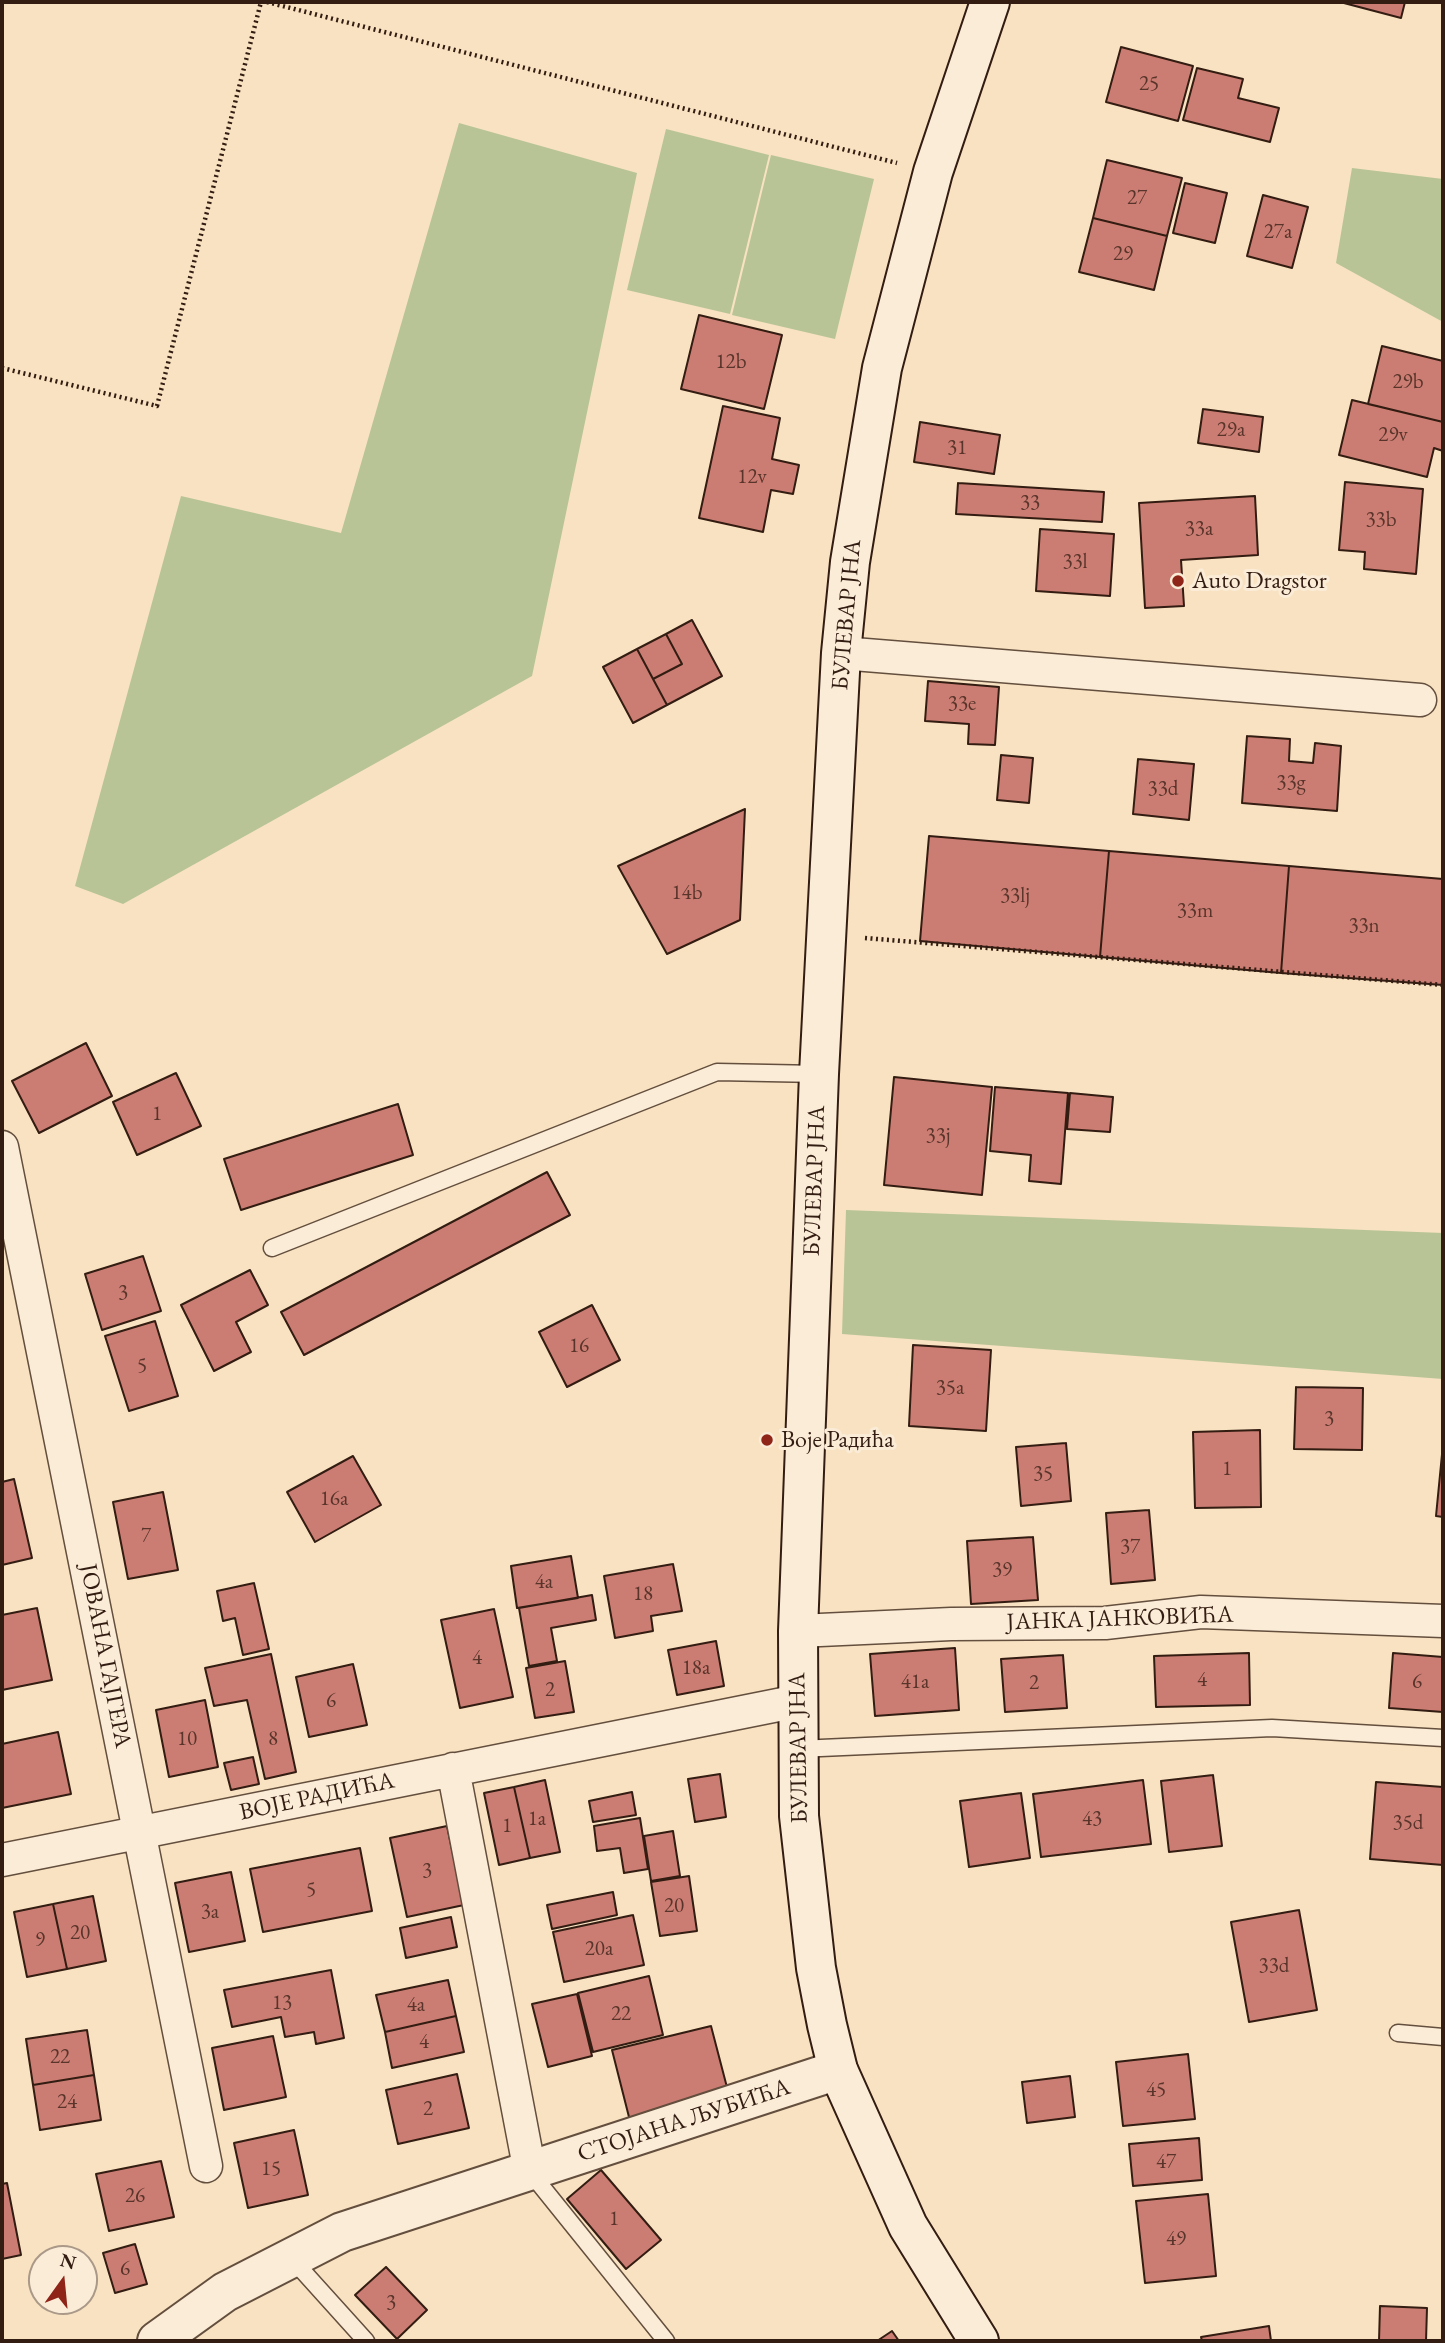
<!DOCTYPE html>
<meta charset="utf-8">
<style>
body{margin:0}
#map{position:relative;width:1445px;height:2343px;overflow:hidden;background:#f8e2c1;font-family:"EB Garamond",serif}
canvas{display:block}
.frame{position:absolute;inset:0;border:4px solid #331c11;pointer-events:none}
.north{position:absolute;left:28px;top:2245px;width:70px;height:70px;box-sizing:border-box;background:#faecd7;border:2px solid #a98;border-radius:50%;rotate:15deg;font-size:19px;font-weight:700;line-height:28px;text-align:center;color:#331c11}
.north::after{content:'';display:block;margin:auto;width:24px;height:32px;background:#8f2418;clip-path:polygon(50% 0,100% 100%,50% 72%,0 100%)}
</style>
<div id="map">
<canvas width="1445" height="2343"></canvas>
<div class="frame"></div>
<div class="north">N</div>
</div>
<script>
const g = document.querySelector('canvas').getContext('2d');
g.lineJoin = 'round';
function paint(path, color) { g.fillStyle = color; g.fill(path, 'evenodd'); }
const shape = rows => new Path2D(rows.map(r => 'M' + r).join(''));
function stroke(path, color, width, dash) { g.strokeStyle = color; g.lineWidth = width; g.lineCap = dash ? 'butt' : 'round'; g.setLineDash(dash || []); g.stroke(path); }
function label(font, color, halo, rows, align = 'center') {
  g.font = font + ' "EB Garamond",serif'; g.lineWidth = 6; g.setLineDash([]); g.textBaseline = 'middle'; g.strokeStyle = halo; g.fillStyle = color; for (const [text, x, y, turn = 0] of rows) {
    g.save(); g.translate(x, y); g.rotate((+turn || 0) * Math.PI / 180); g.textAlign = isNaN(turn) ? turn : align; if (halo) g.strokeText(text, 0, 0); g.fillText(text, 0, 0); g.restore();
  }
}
const green = shape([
 [459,123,637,173,532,676,123,904,75,886,181,496,341,533],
 [666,129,769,155,730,314,627,290],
 [771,155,874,179,835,339,732,315],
 [1352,168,1443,179,1443,322,1336,263],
 [846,1210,1443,1233,1443,1379,842,1334]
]);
const building = shape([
 [1340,2,1405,2,1401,18,1340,2],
 [1121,47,1193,66,1178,121,1106,102,1121,47],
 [1197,68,1243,79,1238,98,1279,108,1270,142,1183,120,1197,68],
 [1107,160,1182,178,1167,236,1093,218,1107,160],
 [1185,183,1227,193,1215,243,1173,233,1185,183],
 [1263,195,1308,207,1292,268,1247,256,1263,195],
 [1093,218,1167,236,1154,290,1079,272,1093,218],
 [699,315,782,335,764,409,681,389,699,315],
 [1382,346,1443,361,1443,422,1368,404,1382,346],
 [1352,400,1443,422,1443,451,1434,448,1427,477,1339,455,1352,400],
 [723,406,780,418,772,459,799,465,793,494,771,490,763,532,699,518,723,406],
 [1203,409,1263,417,1259,452,1198,443,1203,409],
 [920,422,1000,435,994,474,914,462,920,422],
 [1345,482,1423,489,1416,574,1364,569,1365,552,1339,550,1345,482],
 [958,483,1104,492,1102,522,956,514,958,483],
 [1255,496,1258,555,1181,560,1184,606,1145,608,1139,503,1255,496],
 [1040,529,1114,534,1110,596,1036,591,1040,529],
 [692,620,722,676,667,705,653,679,682,664,666,634,692,620],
 [666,634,682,664,653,679,637,649,666,634],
 [637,649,667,705,633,723,603,667,637,649],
 [928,681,999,687,995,745,968,744,969,724,925,721,928,681],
 [1247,736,1290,739,1289,761,1313,763,1315,743,1341,746,1337,811,1242,803,1247,736],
 [1001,755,1033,758,1029,803,997,800,1001,755],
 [1138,759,1194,764,1189,820,1133,814,1138,759],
 [745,809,740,920,667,954,618,866,745,809],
 [929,836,1109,851,1100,957,920,941,929,836],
 [1109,851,1289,866,1281,973,1100,957,1109,851],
 [1289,866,1443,879,1443,985,1281,973,1289,866],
 [86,1043,112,1096,39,1133,12,1081,86,1043],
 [176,1073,201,1126,137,1155,113,1102,176,1073],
 [894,1077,992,1087,982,1195,884,1185,894,1077],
 [995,1087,1068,1093,1061,1184,1029,1181,1031,1155,990,1151,995,1087],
 [1070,1093,1113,1097,1110,1132,1067,1129,1070,1093],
 [398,1104,413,1155,241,1210,224,1159,398,1104],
 [547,1172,570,1215,304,1355,281,1312,547,1172],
 [143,1256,161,1311,102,1330,85,1274,143,1256],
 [250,1270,268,1305,236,1322,251,1352,214,1371,181,1305,250,1270],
 [592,1305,620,1360,567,1387,539,1332,592,1305],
 [155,1321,178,1396,129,1411,105,1336,155,1321],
 [913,1345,991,1350,986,1431,909,1426,913,1345],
 [1296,1387,1363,1388,1362,1450,1294,1449,1296,1387],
 [1260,1430,1261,1507,1195,1508,1193,1432,1260,1430],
 [1066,1443,1071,1501,1021,1506,1016,1447,1066,1443],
 [1443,1444,1443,1517,1436,1516,1443,1444],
 [353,1456,381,1505,315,1542,287,1492,353,1456],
 [14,1479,32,1558,2,1565,2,1482,14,1479],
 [163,1492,178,1570,128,1579,113,1502,163,1492],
 [1149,1510,1155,1580,1111,1584,1106,1513,1149,1510],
 [1033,1537,1038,1600,971,1604,967,1541,1033,1537],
 [571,1556,578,1598,517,1608,511,1566,571,1556],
 [673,1564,682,1611,651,1616,653,1631,615,1638,604,1576,673,1564],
 [254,1583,269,1649,243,1655,235,1618,223,1621,217,1591,254,1583],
 [592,1595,596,1620,551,1628,557,1661,529,1666,519,1608,592,1595],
 [37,1608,52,1680,2,1690,2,1615,37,1608],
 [494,1609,513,1697,460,1708,441,1620,494,1609],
 [716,1641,724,1686,677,1695,668,1650,716,1641],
 [955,1648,959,1710,875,1716,870,1654,955,1648],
 [1249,1653,1250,1705,1156,1707,1154,1656,1249,1653],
 [1393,1653,1443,1657,1443,1712,1389,1708,1393,1653],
 [271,1654,296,1772,265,1779,247,1700,214,1706,205,1668,271,1654],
 [1063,1655,1067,1708,1005,1712,1001,1659,1063,1655],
 [565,1661,574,1712,535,1718,526,1668,565,1661],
 [353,1664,367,1725,309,1737,296,1677,353,1664],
 [205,1700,218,1767,169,1777,156,1710,205,1700],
 [58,1732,71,1794,2,1808,2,1744,58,1732],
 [253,1757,259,1784,231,1790,224,1763,253,1757],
 [720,1774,726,1817,695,1822,688,1779,720,1774],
 [1213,1775,1222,1846,1169,1852,1161,1781,1213,1775],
 [545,1780,560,1852,530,1858,514,1787,545,1780],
 [1143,1780,1151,1844,1041,1857,1033,1794,1143,1780],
 [1376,1782,1443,1787,1443,1865,1370,1859,1376,1782],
 [514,1787,530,1858,499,1865,484,1793,514,1787],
 [632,1792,636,1815,593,1822,589,1801,632,1792],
 [1021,1793,1030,1858,969,1867,960,1801,1021,1793],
 [640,1818,648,1869,624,1873,620,1848,597,1851,594,1826,640,1818],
 [447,1826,464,1905,407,1917,390,1838,447,1826],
 [673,1831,680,1876,651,1881,644,1836,673,1831],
 [360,1848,372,1911,263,1932,250,1869,360,1848],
 [231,1872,245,1941,189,1952,175,1883,231,1872],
 [689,1876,697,1931,660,1936,651,1882,689,1876],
 [613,1892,617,1915,552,1929,547,1905,613,1892],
 [93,1896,106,1961,67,1969,53,1904,93,1896],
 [53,1904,67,1969,27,1977,14,1912,53,1904],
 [1299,1910,1317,2010,1249,2022,1231,1922,1299,1910],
 [633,1915,644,1965,564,1982,553,1932,633,1915],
 [451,1917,457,1947,406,1958,400,1928,451,1917],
 [331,1970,344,2038,316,2044,314,2032,285,2037,281,2017,232,2027,224,1990,331,1970],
 [649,1976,663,2035,593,2052,578,1993,649,1976],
 [448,1980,456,2016,385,2032,376,1995,448,1980],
 [577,1994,592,2056,548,2067,532,2004,577,1994],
 [456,2016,464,2052,392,2068,385,2032,456,2016],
 [711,2026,729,2095,630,2121,612,2050,711,2026],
 [87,2030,94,2075,33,2085,26,2039,87,2030],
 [273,2036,286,2097,224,2110,212,2048,273,2036],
 [1188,2054,1195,2119,1123,2126,1116,2062,1188,2054],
 [457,2074,469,2128,398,2144,386,2090,457,2074],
 [94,2075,101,2120,40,2130,33,2085,94,2075],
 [1070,2076,1075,2117,1027,2123,1022,2082,1070,2076],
 [294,2130,308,2195,248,2208,234,2143,294,2130],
 [1199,2138,1202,2180,1133,2186,1129,2144,1199,2138],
 [161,2161,174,2217,109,2231,96,2174,161,2161],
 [601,2170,661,2240,626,2269,567,2199,601,2170],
 [7,2183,21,2255,2,2259,2,2184,7,2183],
 [1208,2194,1216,2276,1145,2283,1136,2201,1208,2194],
 [135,2244,147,2284,115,2293,103,2253,135,2244],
 [79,2252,80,2259,53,2259,52,2256,79,2252],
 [386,2267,427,2310,397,2339,355,2295,386,2267],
 [1380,2306,1427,2308,1426,2341,1379,2341,1380,2306],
 [1269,2326,1271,2341,1202,2341,1201,2337,1269,2326],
 [892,2331,899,2341,877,2341,892,2331]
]);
const path = shape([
 [267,2,897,163],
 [2,368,157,406,261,2],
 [865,938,1443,985]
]);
const service = shape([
 [272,1248,717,1072,819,1074],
 [798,1749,1272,1728,1443,1738],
 [1398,2033,1443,2037],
 [530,2172,666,2341],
 [292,2259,366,2341]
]);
const minor = shape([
 [841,653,1420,700],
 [2,1147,206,2166],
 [798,1631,951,1624,1105,1623,1201,1612,1443,1621],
 [453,1769,530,2172],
 [2,1860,798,1701]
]);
const tertiary = shape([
 [157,2341,225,2292,342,2232,838,2070]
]);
const secondary = shape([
 [979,2341,908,2226,838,2070,827,2025,816,1968,799,1816,798,1631,819,1074,841,653,850,562,882,368,933,172,990,2]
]);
const markers = [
 [1178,581,7,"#8f2418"],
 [767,1440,7,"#8f2418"]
];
const numberNames = [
 ["25",1149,84],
 ["27",1137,198],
 ["27a",1278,232],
 ["29",1123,254],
 ["12b",731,362],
 ["29b",1408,382],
 ["29a",1231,430],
 ["29v",1393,435],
 ["31",957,448],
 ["12v",752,477],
 ["33",1030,503],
 ["33b",1381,520],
 ["33a",1199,529],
 ["33l",1075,562],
 ["33e",962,704],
 ["33g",1291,783],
 ["33d",1163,789],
 ["14b",687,893],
 ["33lj",1015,896],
 ["33m",1195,911],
 ["33n",1364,926],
 ["1",157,1114],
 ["33j",938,1136],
 ["3",123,1293],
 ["16",579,1346],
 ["5",142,1366],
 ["35a",950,1388],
 ["3",1329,1419],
 ["1",1227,1469],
 ["35",1043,1474],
 ["16a",334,1499],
 ["7",146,1536],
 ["37",1130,1547],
 ["39",1002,1570],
 ["4a",544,1582],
 ["18",643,1594],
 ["4",477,1658],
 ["18a",696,1668],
 ["4",1202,1680],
 ["41a",915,1682],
 ["6",1417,1682],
 ["2",1034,1683],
 ["2",550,1690],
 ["6",331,1701],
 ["10",187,1739],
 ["8",273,1739],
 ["1a",537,1819],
 ["43",1092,1819],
 ["35d",1408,1823],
 ["1",507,1826],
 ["3",427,1871],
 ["5",311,1890],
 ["20",674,1906],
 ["3a",210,1912],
 ["20",80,1933],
 ["9",40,1940],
 ["20a",599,1949],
 ["33d",1274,1966],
 ["13",282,2003],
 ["4a",416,2005],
 ["22",621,2014],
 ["4",424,2042],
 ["22",60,2057],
 ["45",1156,2090],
 ["24",67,2102],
 ["2",428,2109],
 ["47",1166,2162],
 ["15",271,2169],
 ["26",135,2196],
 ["1",614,2219],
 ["49",1176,2239],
 ["6",125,2269],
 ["3",391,2303]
];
const poiNames = [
 ["Auto Dragstor",1192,581],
 ["Воје Радића",781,1440]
];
const streetNames = [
 ["БУЛЕВАР ЈНА",847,615,-85],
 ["БУЛЕВАР ЈНА",815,1181,-88],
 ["ЈАНКА ЈАНКОВИЋА",1120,1619,-2],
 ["ЈОВАНА ГАЈГЕРА",105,1656,79],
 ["БУЛЕВАР ЈНА",799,1748,-91],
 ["ВОЈЕ РАДИЋА",317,1797,-12],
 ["СТОЈАНА ЉУБИЋА",684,2121,-18]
];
paint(green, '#b8c496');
paint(building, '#cb7d73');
stroke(building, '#331c11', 2);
stroke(service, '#644e3d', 19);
stroke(minor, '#644e3d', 35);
stroke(tertiary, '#644e3d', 42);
stroke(secondary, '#331c11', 42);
stroke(path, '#331c11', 4.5, [2, 3.5]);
stroke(service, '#faecd7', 16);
stroke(minor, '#faecd7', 32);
stroke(tertiary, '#faecd7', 38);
stroke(secondary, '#faecd7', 38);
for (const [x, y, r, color] of markers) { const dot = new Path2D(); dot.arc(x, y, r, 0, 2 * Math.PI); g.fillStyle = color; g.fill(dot); stroke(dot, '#faecd7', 2.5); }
label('21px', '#59342a', null, numberNames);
label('24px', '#331c11', '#faecd7', poiNames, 'left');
label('24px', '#331c11', '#faecd7', streetNames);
</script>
